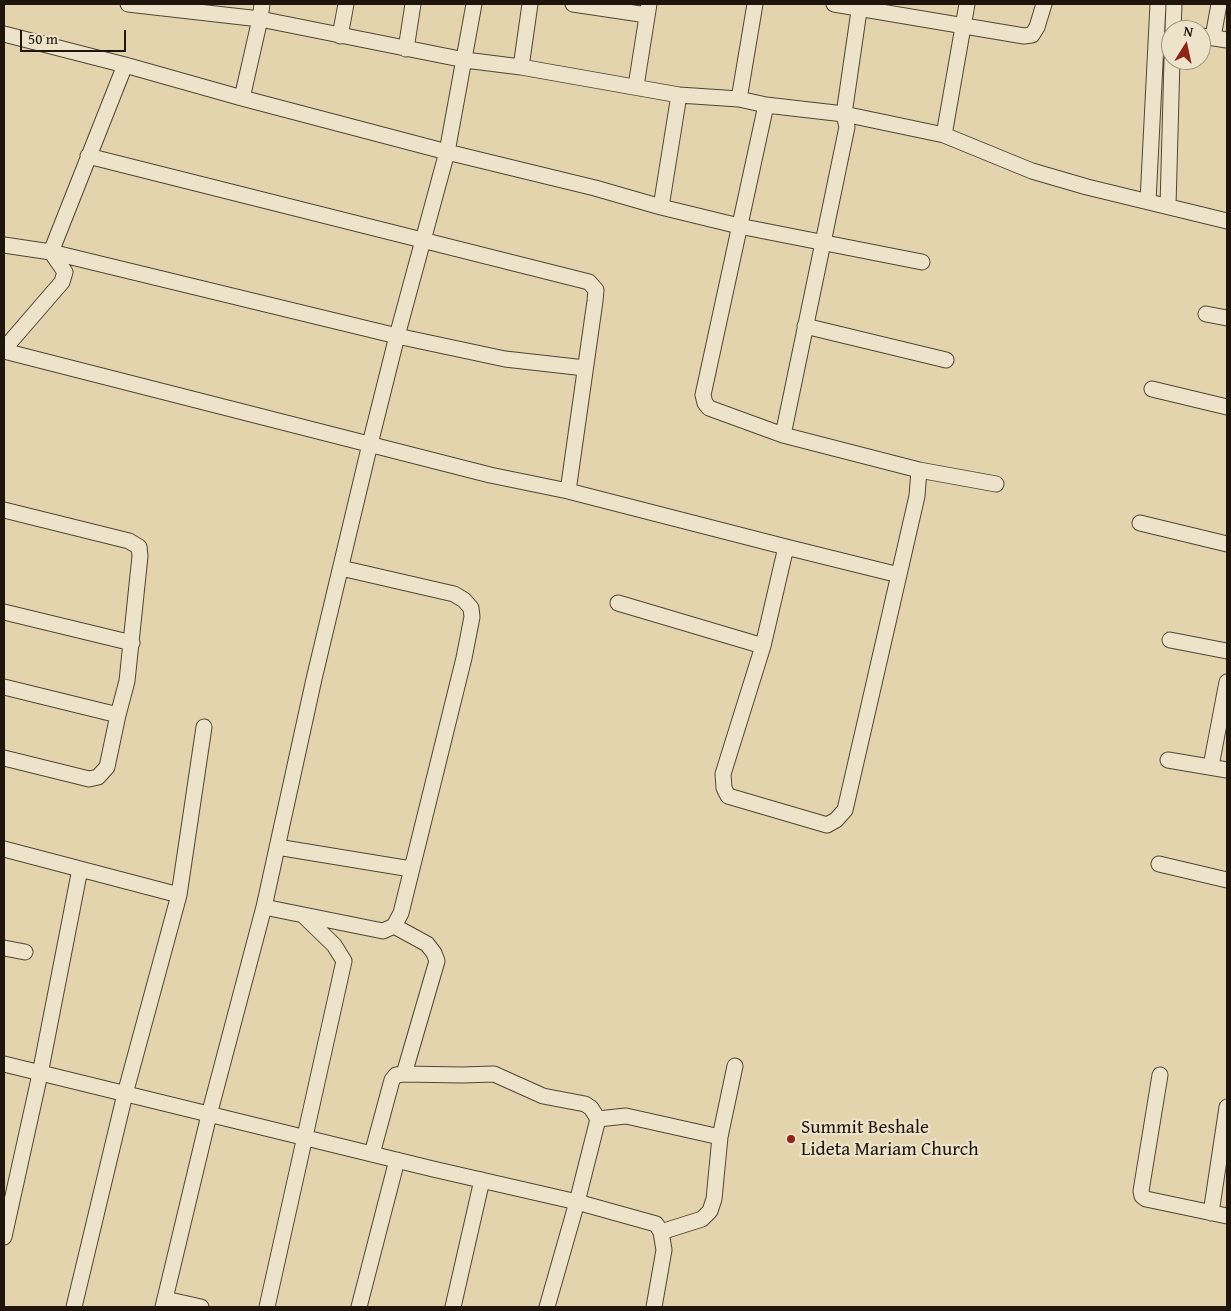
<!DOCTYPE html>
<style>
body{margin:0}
#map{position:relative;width:1231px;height:1311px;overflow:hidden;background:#e4d4ae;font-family:"Gentium Book Plus",serif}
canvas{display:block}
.frame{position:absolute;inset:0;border:5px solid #1f150c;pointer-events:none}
.north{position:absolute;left:1161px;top:20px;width:50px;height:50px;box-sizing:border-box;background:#ede3ca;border:1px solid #9b917e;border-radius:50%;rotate:10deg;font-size:14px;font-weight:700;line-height:20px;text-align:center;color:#1f150c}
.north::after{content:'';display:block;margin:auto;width:18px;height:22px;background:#8f2418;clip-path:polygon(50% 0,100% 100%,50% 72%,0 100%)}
.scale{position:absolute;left:20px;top:30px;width:106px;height:22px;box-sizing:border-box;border:2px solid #1f150c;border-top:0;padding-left:6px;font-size:15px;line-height:18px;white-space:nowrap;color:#1f150c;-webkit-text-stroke:4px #ede3ca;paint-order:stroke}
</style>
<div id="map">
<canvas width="1231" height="1311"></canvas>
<div class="frame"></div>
<div class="north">N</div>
<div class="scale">50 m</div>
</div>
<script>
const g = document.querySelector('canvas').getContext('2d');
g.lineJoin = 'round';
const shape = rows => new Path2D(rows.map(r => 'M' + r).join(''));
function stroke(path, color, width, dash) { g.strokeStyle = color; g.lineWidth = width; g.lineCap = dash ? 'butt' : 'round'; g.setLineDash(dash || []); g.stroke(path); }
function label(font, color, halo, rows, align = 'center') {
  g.font = font + ' "Gentium Book Plus",serif'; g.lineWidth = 4.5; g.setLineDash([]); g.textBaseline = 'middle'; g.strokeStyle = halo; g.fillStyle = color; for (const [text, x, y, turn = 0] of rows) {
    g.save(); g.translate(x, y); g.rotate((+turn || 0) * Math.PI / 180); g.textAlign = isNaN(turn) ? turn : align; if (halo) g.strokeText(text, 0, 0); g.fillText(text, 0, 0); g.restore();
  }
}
const street = shape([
 [128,4,260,19,465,60,521,67,679,95,739,99,766,105,844,114,944,135,967,4],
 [573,4,647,15],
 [834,4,1024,36,1032,35,1037,27,1044,4],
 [1173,30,1174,4],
 [4,34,125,65,242,98,447,152,595,188,661,207,739,226,922,262],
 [340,36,346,4],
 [1201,36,1227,40],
 [1213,37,1219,4],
 [406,49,413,4],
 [521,67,530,4],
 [636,86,649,4],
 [242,98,260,19,262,4],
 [739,99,755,4],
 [766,105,703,395,705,403,709,408,783,435,919,470,917,496,845,810,836,820,827,825,728,796,724,788,723,774,763,646,786,547],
 [944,135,1032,171,1087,187,1227,221],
 [88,156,589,282,596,290,595,301,568,491],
 [1148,201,1158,4],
 [1168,206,1172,60],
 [661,207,679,95],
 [4,245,51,252,397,336,505,359,585,368],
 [1206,314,1227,318],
 [805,326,946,360],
 [4,349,62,282,65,272,51,252,125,65],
 [4,351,490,475,568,491,786,547,899,575],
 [1152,389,1227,407],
 [783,435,847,127,844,114,860,4],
 [919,470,996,484],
 [4,510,129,541,139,547,140,556,127,681,118,715,107,767,98,777,89,779,4,758],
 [1140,523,1227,544],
 [618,603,763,646],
 [4,612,132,643],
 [1170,640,1227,651],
 [4,687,118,715],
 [1168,760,1227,770],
 [1211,766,1227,682],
 [277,847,411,869],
 [4,849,179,895],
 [1159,864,1227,880],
 [264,907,383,931,394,926,401,913,464,658,472,617,471,608,464,600,454,594,341,568],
 [394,926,427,944,434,953,437,961,404,1074],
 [4,948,25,952],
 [4,1064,433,1169,577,1202,656,1224,661,1232,664,1250,654,1307],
 [1160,1075,1141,1191,1142,1196,1146,1199,1227,1216],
 [598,1119,626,1116,720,1137],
 [372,1154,392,1080,396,1075,404,1074,462,1075,494,1074,543,1096,585,1104,591,1108,598,1119,577,1202,547,1307],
 [1211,1213,1227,1107],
 [661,1232,702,1219,710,1211,714,1199,720,1137,735,1066],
 [4,1237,40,1074,80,869],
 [165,1299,201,1307],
 [74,1307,125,1094,179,895,204,727],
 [163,1307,209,1115,264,907,314,679,370,444,397,336,447,152,474,4],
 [267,1307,344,961,334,945,304,916],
 [359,1307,397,1160],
 [453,1307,482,1180]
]);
const markers = [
 [791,1139,5,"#8f2418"]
];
const poiNames = [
 ["Summit Beshale",801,1128],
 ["Lideta Mariam Church",801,1150]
];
stroke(street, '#504534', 17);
stroke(street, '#ede3ca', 15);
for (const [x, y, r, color] of markers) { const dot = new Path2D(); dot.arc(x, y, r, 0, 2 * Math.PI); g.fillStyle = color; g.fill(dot); stroke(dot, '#ede3ca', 2); }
label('19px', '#1f150c', '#ede3ca', poiNames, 'left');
</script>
